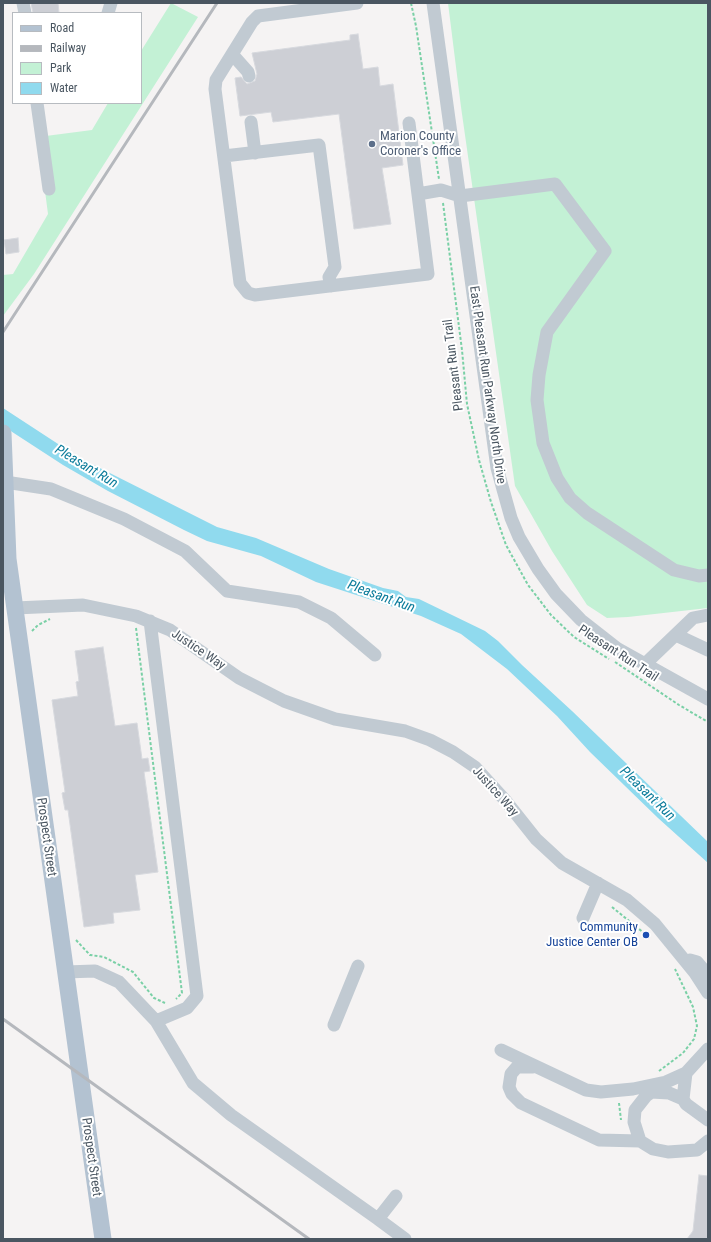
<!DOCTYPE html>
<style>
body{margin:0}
#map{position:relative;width:711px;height:1242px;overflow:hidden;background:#f5f3f3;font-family:"Roboto Condensed",sans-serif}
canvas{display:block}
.frame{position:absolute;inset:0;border:4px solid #4a5661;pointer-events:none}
.legend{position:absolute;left:12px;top:12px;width:130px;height:92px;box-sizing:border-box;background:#fff;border:1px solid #b7bbc0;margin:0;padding:5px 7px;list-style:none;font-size:12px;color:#4a5661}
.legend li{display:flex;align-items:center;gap:8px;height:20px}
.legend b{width:20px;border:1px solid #b7bbc0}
</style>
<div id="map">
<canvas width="711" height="1242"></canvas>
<div class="frame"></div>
<ul class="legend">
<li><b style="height:5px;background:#b3c2d1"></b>Road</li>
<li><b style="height:5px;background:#b5b8bd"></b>Railway</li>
<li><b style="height:11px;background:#c3f1d5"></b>Park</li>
<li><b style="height:11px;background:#90daee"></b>Water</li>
</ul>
</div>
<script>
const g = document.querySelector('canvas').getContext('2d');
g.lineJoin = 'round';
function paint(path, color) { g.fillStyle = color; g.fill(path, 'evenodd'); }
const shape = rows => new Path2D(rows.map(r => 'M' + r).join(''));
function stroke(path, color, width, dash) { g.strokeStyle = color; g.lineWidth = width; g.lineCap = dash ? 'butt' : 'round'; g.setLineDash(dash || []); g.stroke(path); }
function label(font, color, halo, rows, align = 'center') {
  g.font = font + ' "Roboto Condensed",sans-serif'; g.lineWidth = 4; g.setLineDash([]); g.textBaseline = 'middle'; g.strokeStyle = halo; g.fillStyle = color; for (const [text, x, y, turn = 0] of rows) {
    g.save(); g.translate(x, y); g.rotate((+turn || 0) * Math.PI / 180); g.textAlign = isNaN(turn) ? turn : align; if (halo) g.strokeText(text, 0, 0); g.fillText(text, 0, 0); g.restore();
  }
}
const green = shape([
 [171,3,198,17,34,274,3,316,3,275,13,274,48,214,38,137,92,130,108,103,141,103,141,51],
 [448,3,708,3,708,608,628,617,607,618,587,605,552,551,515,486,461,107]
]);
const water = shape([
 [3,408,78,457,217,527,256,538,329,569,383,588,398,591,406,597,419,599,485,631,498,641,522,665,572,711,708,842,708,863,658,818,590,752,557,716,507,669,461,634,421,616,316,582,261,556,207,541,184,530,108,491,63,465,3,426]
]);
const building = shape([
 [31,3,58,3,59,13,33,13,31,3],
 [358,34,363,69,378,67,380,86,393,84,403,165,382,168,391,224,354,229,339,114,273,122,271,112,240,116,235,78,241,77,247,84,255,81,257,74,252,53,350,40,350,35,358,34],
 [18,238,19,252,6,254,4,240,18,238],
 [103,647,115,726,137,723,142,759,148,758,150,771,144,772,158,872,135,875,140,910,113,913,114,923,84,927,68,810,65,810,62,793,65,792,52,700,78,696,76,682,79,681,75,651,103,647],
 [699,1175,708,1176,708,1239,687,1239,693,1231,699,1175]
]);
const path = shape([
 [411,3,416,26,439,179],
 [443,203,462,350,467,404,479,460,491,502,506,545,528,585,551,615,574,637,609,659],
 [136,628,182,993,176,999],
 [32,631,38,625,50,619],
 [615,662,679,705,708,722],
 [612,907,650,938],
 [76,940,90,955,104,957,133,972,154,998,165,1003],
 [659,1071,683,1053,694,1039,697,1026,693,1007,675,969],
 [619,1103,621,1120]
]);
const minor = shape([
 [23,3,25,13],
 [357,3,258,16,252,22,216,80,215,89,240,283,248,293,255,295,428,274,409,123],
 [433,3,497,468,511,518,519,537,538,569,556,594,581,620,618,649,708,699],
 [108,13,111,3],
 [232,54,248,72,249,76],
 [37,103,49,189],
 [251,122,255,153],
 [224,156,319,145,335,267,329,277,331,286],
 [418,194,441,190,460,196,555,184,605,251,547,332,539,375,537,400,543,443,557,478,570,498,587,513,674,570,699,576,708,575],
 [5,482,51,489,124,519,185,551,227,591,299,602,331,618,375,655],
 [15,608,83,605,136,616,170,630,239,678,284,701,335,719,405,731,430,740,453,752,475,767,505,800,536,839,562,863,627,900,655,924,695,973,708,993],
 [676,635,708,650],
 [645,664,693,618,708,615],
 [583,918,598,883],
 [690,960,697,962,708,975],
 [65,972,95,971,119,982,156,1021,187,1008,197,996,150,621],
 [156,1021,193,1083,231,1115,378,1219,396,1196],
 [334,1025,358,966],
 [501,1050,586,1090,601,1092,633,1089,666,1082,686,1073,708,1049],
 [533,1067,517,1067,511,1074,509,1087,512,1094,521,1103,599,1140,640,1141],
 [686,1073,683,1099,686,1104,708,1120],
 [659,1087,646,1096,635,1110,634,1122,640,1141,653,1149,668,1152,697,1150,708,1141],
 [651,1092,669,1093,683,1099],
 [378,1219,405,1239]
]);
const major = shape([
 [3,433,8,559,103,1239]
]);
const rail = shape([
 [3,332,217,3],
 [3,1019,309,1239]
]);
const markers = [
 [372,144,4,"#5c6f8a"],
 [646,935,4,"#1a4fb4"]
];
const serviceNames = [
 ["Marion County",380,137],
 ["Coroner's Office",380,152]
];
const streetNames = [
 ["Pleasant Run Trail",454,365,-97],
 ["East Pleasant Run Parkway North Drive",487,385,82],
 ["Justice Way",198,650,34],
 ["Pleasant Run Trail",618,654,33],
 ["Justice Way",495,792,48],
 ["Prospect Street",46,837,82],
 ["Prospect Street",91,1157,82]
];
const transitNames = [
 ["Community",638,928],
 ["Justice Center OB",638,943]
];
const waterNames = [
 ["Pleasant Run",86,467,31],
 ["Pleasant Run",381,597,20],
 ["Pleasant Run",647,794,44]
];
paint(green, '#c3f1d5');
paint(water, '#90daee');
paint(building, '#cdcfd5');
stroke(building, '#d7d9de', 1);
stroke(path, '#7ad0a6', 2, [3, 2]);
stroke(minor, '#c1cad2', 13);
stroke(major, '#b3c2d1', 17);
stroke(rail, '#b5b8bd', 3);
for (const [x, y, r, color] of markers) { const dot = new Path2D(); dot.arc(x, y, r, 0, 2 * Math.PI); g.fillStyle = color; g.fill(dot); stroke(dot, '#fff', 1.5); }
label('13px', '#4e5e75', '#fff', serviceNames, 'left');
label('13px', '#4a5661', '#fff', streetNames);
label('13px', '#164399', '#fff', transitNames, 'right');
label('italic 14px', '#0c7c9b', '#fff', waterNames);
</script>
